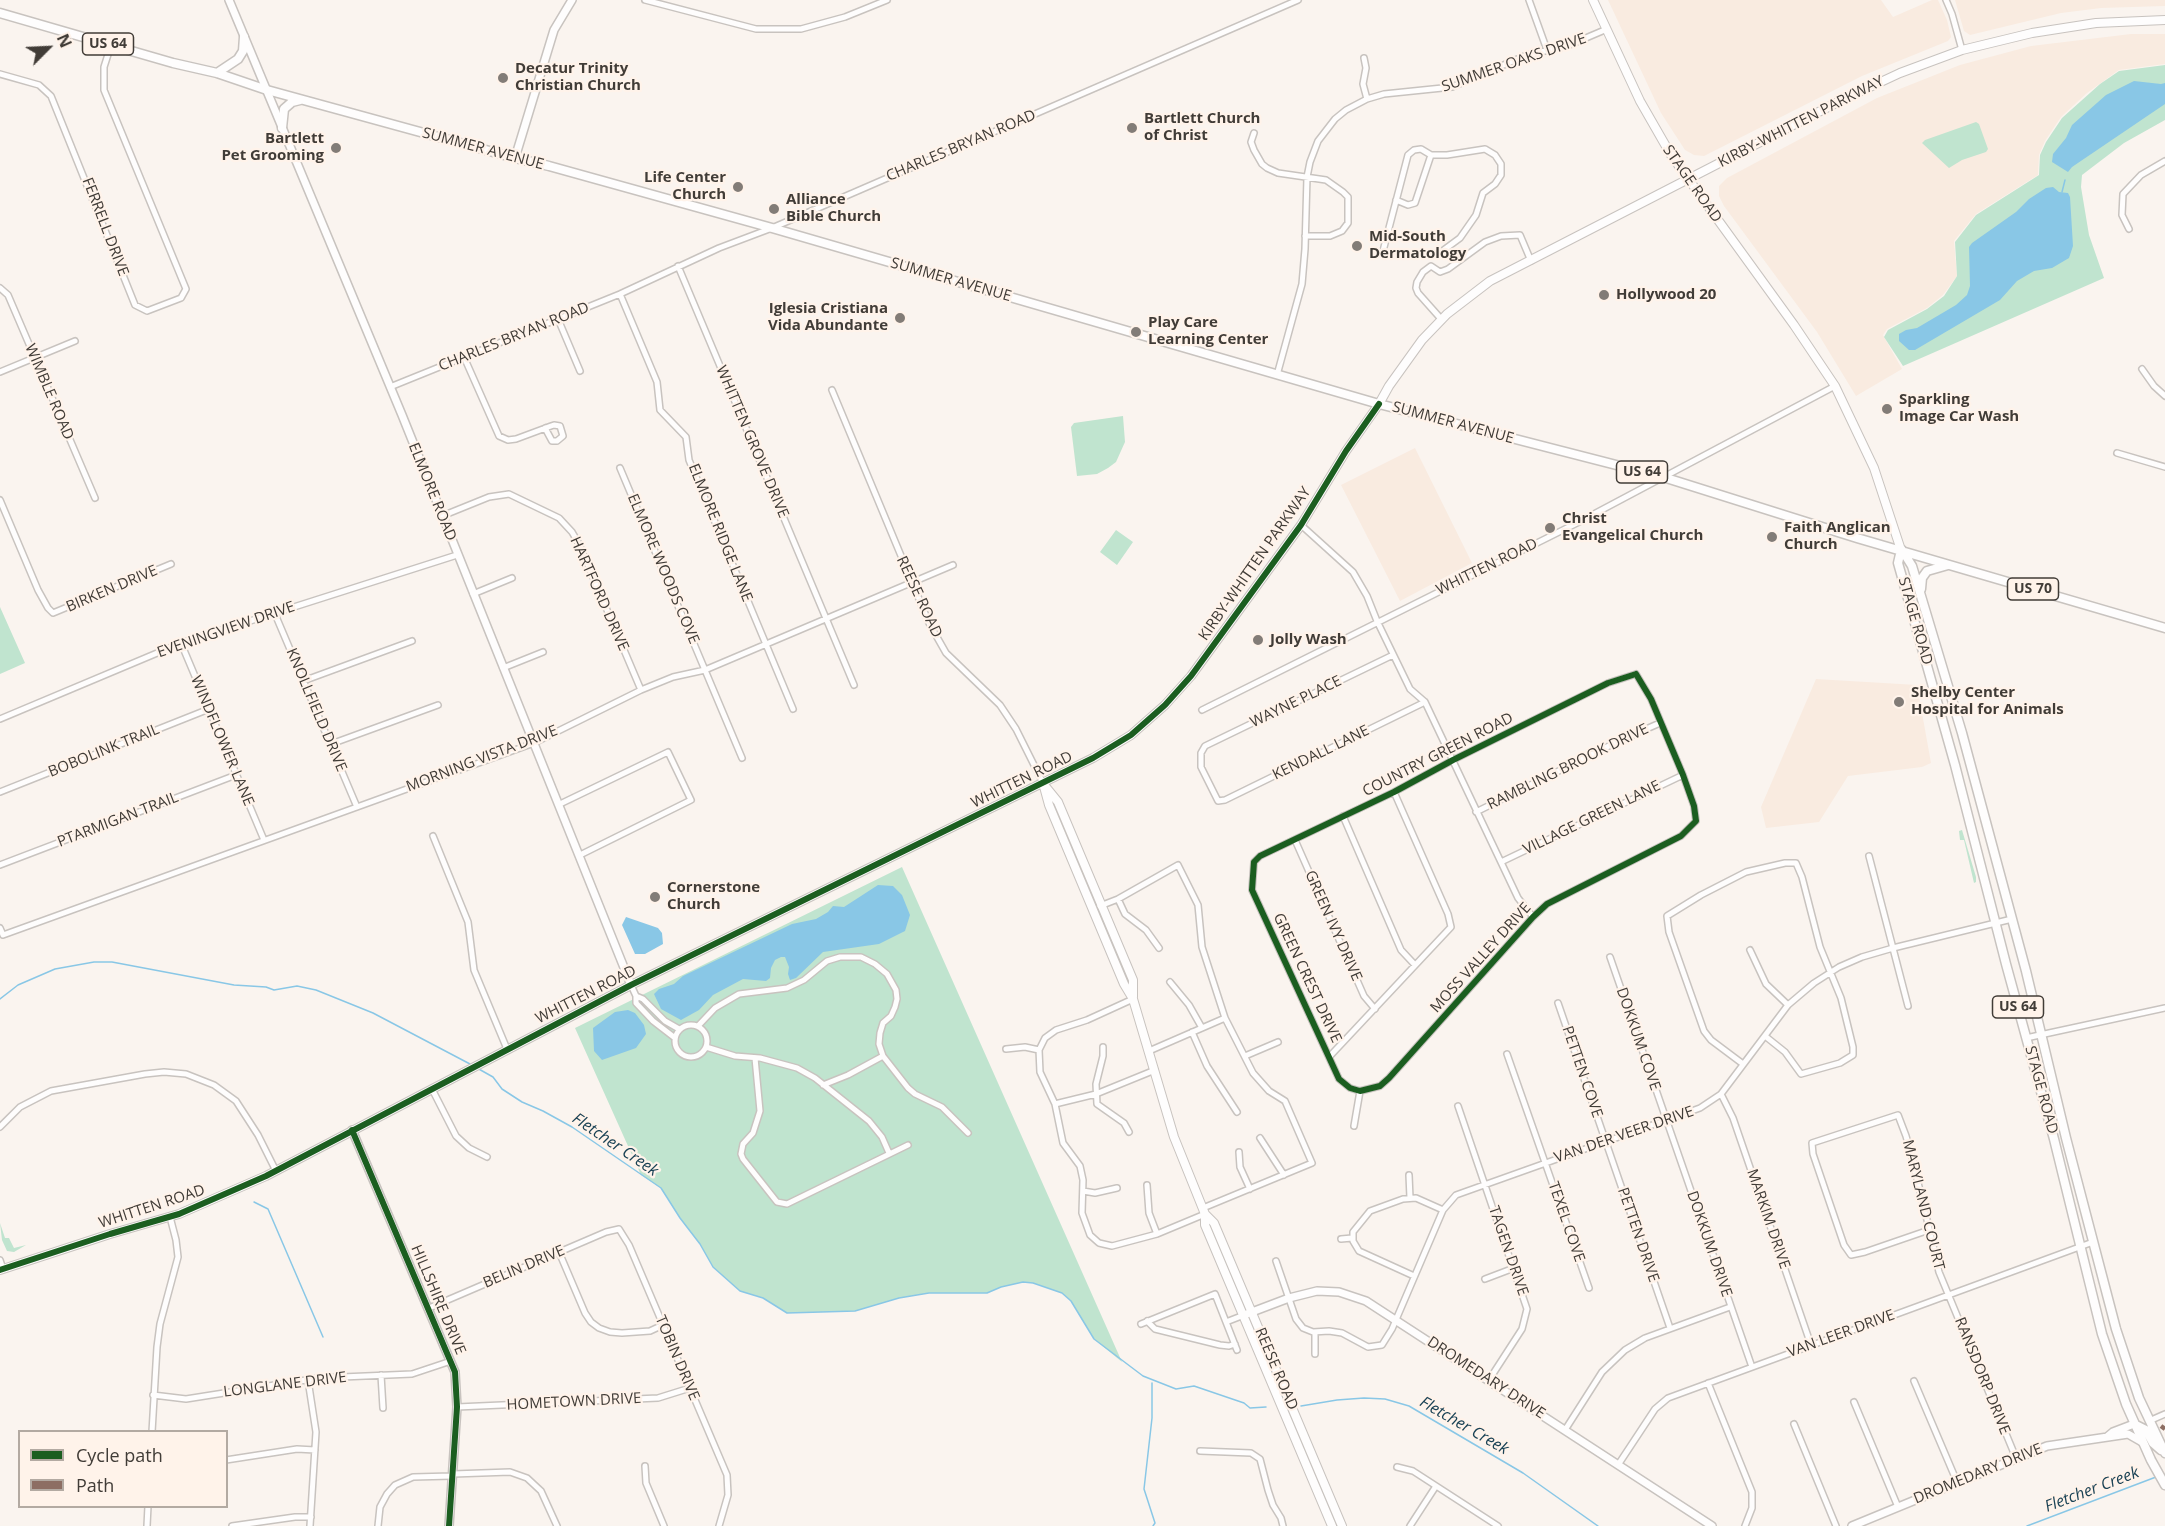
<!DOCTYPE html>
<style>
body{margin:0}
#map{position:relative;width:2165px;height:1526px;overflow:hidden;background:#faf4ef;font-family:"Open Sans",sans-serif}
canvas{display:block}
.legend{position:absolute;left:18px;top:1430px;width:210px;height:78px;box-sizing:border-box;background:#fff3ea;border:2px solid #b3aaa2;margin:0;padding:8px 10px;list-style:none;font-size:18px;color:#413c37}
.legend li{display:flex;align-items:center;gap:12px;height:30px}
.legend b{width:30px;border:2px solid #b3aaa2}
.north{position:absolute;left:18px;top:18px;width:60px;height:60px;-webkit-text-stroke:4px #fff3ea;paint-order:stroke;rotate:66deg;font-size:16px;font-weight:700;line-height:24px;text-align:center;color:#413c37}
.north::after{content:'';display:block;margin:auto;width:21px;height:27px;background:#413c37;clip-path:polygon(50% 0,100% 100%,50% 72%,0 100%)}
</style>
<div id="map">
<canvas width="2165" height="1526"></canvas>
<ul class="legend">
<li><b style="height:8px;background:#1b5e20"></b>Cycle path</li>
<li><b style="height:8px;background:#8d6e63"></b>Path</li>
</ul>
<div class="north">N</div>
</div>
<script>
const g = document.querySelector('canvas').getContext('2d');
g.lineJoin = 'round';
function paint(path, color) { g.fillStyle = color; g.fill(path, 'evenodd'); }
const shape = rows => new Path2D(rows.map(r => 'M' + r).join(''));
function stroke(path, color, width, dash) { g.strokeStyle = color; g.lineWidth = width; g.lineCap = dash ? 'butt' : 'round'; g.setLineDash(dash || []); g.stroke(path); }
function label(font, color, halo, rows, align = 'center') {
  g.font = font + ' "Open Sans",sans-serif'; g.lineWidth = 4.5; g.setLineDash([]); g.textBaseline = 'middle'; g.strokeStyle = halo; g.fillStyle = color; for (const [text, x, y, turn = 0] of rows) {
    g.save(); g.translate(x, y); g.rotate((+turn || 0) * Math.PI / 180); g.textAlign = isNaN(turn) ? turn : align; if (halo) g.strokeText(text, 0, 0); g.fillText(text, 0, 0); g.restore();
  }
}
const built = shape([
 [1608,0,1881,0,1893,17,1932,0,1938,0,1947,20,1951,37,1948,41,1862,76,1704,156,1694,155,1685,150,1661,113],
 [1955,0,2165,0,2165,6,2101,8,2061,13,1970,35,1964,31],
 [2131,34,2165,34,2165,64,2119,70,2087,93,2061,117,2045,141,2039,155,2038,175,1976,214,1954,241,1957,276,1943,295,1927,308,1887,329,1883,335,1902,369,1856,396,1817,332,1724,206,1719,196,1719,186,1727,178,1877,98,1960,65,2031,46],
 [1415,448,1472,563,1400,601,1341,485],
 [1816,679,1917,685,1931,763,1922,767,1848,776,1819,822,1766,828,1761,807]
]);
const green = shape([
 [2165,65,2165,120,2124,143,2082,175,2081,187,2089,235,2104,278,1903,366,1884,337,1888,330,1927,309,1944,296,1957,276,1955,242,1976,215,2039,175,2040,155,2046,142,2062,118,2100,84,2119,71],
 [1976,122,1979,124,1988,149,1986,152,1962,160,1949,168,1922,143,1925,140],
 [1123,416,1125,442,1116,462,1108,468,1097,474,1077,476,1071,427,1074,423],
 [1116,530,1133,542,1117,565,1100,552],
 [0,607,25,663,0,674],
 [1962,830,1976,877,1976,882,1974,883,1964,840,1960,840,1959,831],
 [902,867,1122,1362,1094,1339,1071,1301,1062,1293,1033,1283,1023,1282,1001,1287,987,1293,929,1293,899,1298,855,1311,787,1313,763,1298,740,1291,713,1267,700,1244,680,1218,661,1188,641,1175,575,1028],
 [0,1223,5,1238,9,1238,14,1248,26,1245,14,1252,7,1251,2,1240]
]);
const water = shape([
 [2134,81,2161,84,2165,83,2165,104,2072,167,2068,172,2052,162,2053,154,2066,138,2072,125,2106,95],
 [2053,187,2059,192,2068,193,2070,197,2073,246,2069,258,2052,268,2034,271,2017,281,2000,300,1915,350,1909,350,1899,341,1899,334,1906,330,1917,328,1956,305,1967,295,1970,286,1969,247,1972,243,2016,212,2029,199,2046,188],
 [878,885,893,886,902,895,910,915,905,931,879,944,823,952,796,978,790,980,788,974,789,967,785,957,781,957,775,960,771,968,770,978,766,981,743,979,713,995,699,1010,681,1020,661,1009,654,994,659,989,674,984,683,976,792,924,816,919,828,912,833,906,844,907],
 [626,917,658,928,662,933,663,944,645,954,635,954,622,925],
 [628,1010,635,1013,644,1025,646,1034,636,1048,602,1060,594,1051,593,1028,615,1012]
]);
const stream = shape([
 [2062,192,2065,180],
 [0,999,18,985,55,969,94,962,112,962,234,985,266,987,274,990,297,986,316,990,373,1013,470,1064],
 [477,1068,493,1077,502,1089,522,1102,543,1111,572,1127,661,1188,680,1218,700,1244,713,1267,740,1291,763,1298,787,1313,855,1311,899,1298,929,1293,987,1293,1001,1287,1023,1282,1033,1283,1062,1293,1071,1301,1094,1339,1143,1376,1176,1389,1194,1386,1244,1403,1250,1408,1266,1407],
 [254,1202,268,1209,323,1337],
 [1152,1383,1152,1418,1144,1489,1155,1523,1153,1526],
 [1301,1406,1337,1400,1364,1398,1385,1399,1409,1406,1523,1473,1598,1526],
 [2027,1526,2156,1477]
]);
const minorTunnel = shape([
 [1435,258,1441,252]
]);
const minor = shape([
 [645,0,756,29,801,29,845,17,887,0],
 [1529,0,1547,50],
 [1946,0,1952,14,1962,50],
 [1364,58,1366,68,1363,84,1367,99],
 [0,74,39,85,51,96,135,305,147,311,181,298,186,289,104,90,104,67,111,45],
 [1254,133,1251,142,1254,150,1262,164,1267,168,1278,173,1326,180,1343,192,1348,197,1348,223,1342,231,1330,236,1305,236],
 [1396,200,1408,205,1415,203,1431,155],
 [2129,229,2122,215,2123,194,2141,175,2165,161],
 [1383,251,1408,155,1414,150,1421,149,1431,155,1447,155,1485,149,1495,155,1501,164,1501,175,1495,184,1483,193,1476,215,1460,238,1441,252],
 [678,266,854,685],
 [0,288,8,295,95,498],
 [620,294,657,382,660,410,686,437,689,460,793,709],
 [558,319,580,371],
 [1442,320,1418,293,1416,288,1417,282,1423,272,1431,266,1440,272,1448,269,1485,242,1501,236,1520,235,1531,261],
 [464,357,499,436,508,440,516,439,551,426,554,425,560,426,563,436,557,441,552,441,545,428],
 [2142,369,2154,386,2165,396],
 [0,372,75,341],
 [1277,375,1302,284,1305,249,1307,177,1310,162,1318,141,1335,119,1346,110,1367,99,1384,94,1452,87,1527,55,1567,46,1607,29],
 [390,387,620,294,719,248,772,228,1298,0],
 [832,390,929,623,946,653,1000,705,1016,729,1043,783],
 [2117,453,2165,467],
 [620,468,742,758],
 [0,500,38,590,48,608,53,613,171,564],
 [442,516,489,497,509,494,559,518,572,532,579,544,641,690],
 [1301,525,1353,572,1367,596,1377,621,1410,689,1425,702,1518,898,1533,917],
 [473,594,512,578],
 [275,614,357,807],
 [181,643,264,840],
 [1393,655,1205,746,1201,753,1201,767,1218,801,1225,800,1425,702],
 [503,668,543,652],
 [1636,674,1651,699,1683,775,1694,806,1696,821,1681,836,1547,904,1533,917,1389,1078,1380,1086,1360,1091,1350,1088,1339,1079,1252,890,1254,862,1260,856,1394,792,1453,760,1608,683,1636,674],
 [303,681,412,641],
 [1202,710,1577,523,1835,386],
 [0,719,181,643,457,555],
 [331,744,438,705],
 [0,792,209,709],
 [560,804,668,752,691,800,580,855],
 [1476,812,1621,740,1660,723],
 [1343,816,1401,950,1415,965],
 [433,836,468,922,474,970,507,1049],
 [1295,840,1364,996,1375,1009],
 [1869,856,1908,1006],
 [1501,862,1683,775],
 [0,865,236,775],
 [1118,899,1125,914,1146,930,1159,948],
 [1100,906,1118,899,1178,865,1198,905,1202,947,1225,1018,1253,1073,1269,1091,1285,1101,1312,1163,1203,1208],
 [0,928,3,935,534,743,641,690,673,677,705,670,953,565],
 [1750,950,1766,984,1788,1005],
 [1610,957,1752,1367],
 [1170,982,1189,1005,1202,1028],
 [631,985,636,996,636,1003,653,1021,675,1038],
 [636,996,643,999,665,1021,679,1029],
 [1558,1003,1670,1328],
 '675 1041a16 16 0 1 1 32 0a16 16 0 1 1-32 0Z',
 [698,1026,715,1008,739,994,787,988,804,980,827,961,840,957,861,957,875,964,887,974,896,990,897,999,895,1007,891,1016,883,1023,880,1033,879,1044,883,1056,908,1088,915,1094,942,1107,968,1133],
 [1192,1032,1207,1066,1237,1112],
 [2026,1038,2165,1008],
 [706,1047,735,1056,760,1058,797,1068,815,1078,869,1121,882,1137,889,1153],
 [1103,1047,1103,1056,1096,1084,1097,1104,1124,1123,1129,1132],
 [1006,1049,1025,1047,1039,1050],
 [1039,1050,1040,1072,1055,1104,1063,1143,1080,1166,1083,1180,1082,1213,1090,1235,1099,1243,1112,1246,1157,1234,1205,1214],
 [1039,1050,1045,1038,1056,1030,1087,1020,1133,999],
 [1149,1051,1225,1018],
 [1507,1054,1589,1288],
 [1245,1056,1278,1042],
 [1330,1056,1451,927,1448,914,1394,792],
 [755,1058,760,1111,753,1133,743,1144,741,1154,743,1159,777,1202,787,1204,908,1145],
 [1743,1064,1711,1040,1704,1031,1669,932,1667,916,1701,895,1746,872,1785,863,1796,863,1802,877,1820,947,1841,998,1853,1047,1853,1055,1840,1063,1801,1074,1785,1052,1765,1036],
 [823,1085,848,1075,883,1056],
 [432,1089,456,1136,469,1148,487,1157],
 [1721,1094,1733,1118,1811,1345],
 [1055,1104,1096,1094,1155,1070],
 [1458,1106,1527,1309,1522,1329,1489,1380],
 [1354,1126,1360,1091],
 [0,1127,20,1107,51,1091,145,1074,164,1072,186,1074,214,1085,236,1101,258,1135,276,1171],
 [1260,1138,1284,1175],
 [1239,1152,1240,1167,1250,1189],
 [1409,1175,1410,1198],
 [1147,1185,1149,1213,1157,1234],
 [1083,1191,1095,1193,1117,1188],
 [1929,1230,1865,1252,1851,1255,1844,1245,1813,1154,1812,1143,1898,1115,1906,1136,1912,1158,1930,1232,1939,1272,2016,1458],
 [1341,1239,1352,1238],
 [559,1252,585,1313,591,1322,599,1328,610,1332,622,1333,650,1331,663,1325],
 [0,1260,3,1269],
 [1276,1261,1296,1319,1303,1328,1313,1332,1329,1331,1342,1333,1368,1347,1382,1345,1392,1329,1443,1210,1456,1195,1700,1108,1721,1094,1788,1005,1814,983,1839,967,1862,957,1893,948,2012,919],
 [1414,1276,1359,1251,1353,1241,1353,1232,1370,1211,1403,1199,1416,1198,1443,1210],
 [1485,1279,1514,1268],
 [429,1308,606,1232,619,1229,629,1245,727,1475,728,1495,719,1526],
 [1147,1321,1155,1329,1220,1345,1229,1346,1235,1344],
 [1226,1322,1244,1315],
 [1141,1324,1215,1294,1237,1350],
 [1315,1354,1315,1332],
 [381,1375,383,1408],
 [308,1380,316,1432,310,1526],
 [1914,1381,1957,1482],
 [1708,1383,1752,1492,1752,1508,1745,1526],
 [153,1395,186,1399,319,1378,412,1374,451,1361],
 [1854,1402,1898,1507],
 [457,1407,658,1398,690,1388],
 [2149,1421,2165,1414],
 [1794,1424,1836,1526],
 [1565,1430,1602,1372,1625,1350,1645,1338,1730,1307],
 [152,1432,157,1347,160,1324,178,1257,176,1240,170,1217],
 [1200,1451,1251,1453,1260,1459,1268,1490,1273,1505,1281,1518,1283,1526],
 [226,1460,297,1449,315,1450],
 [1618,1465,1655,1409,1668,1398,2093,1242],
 [645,1466,646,1483,664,1526],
 [1397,1467,1413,1471,1498,1526],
 [453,1474,510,1472,527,1478,541,1491,557,1526],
 [147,1526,148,1506],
 [232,1526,295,1517,311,1517],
 [378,1526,380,1507,387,1494,395,1485,413,1477,452,1476],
 [1410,1526,1436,1486]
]);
const tertiary = shape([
 [229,0,402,415,631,985],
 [515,158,554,30,572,0],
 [352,1130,455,1372,457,1407,449,1526],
 [1244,1315,1289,1298,1317,1291,1339,1292,1366,1301,1712,1526],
 [2107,1437,2113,1432,2134,1424],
 [1852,1526,2047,1446,2128,1434,2142,1442]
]);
const secondary = shape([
 [1593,0,1640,101,1671,155,1794,325,1835,386,1874,468,1901,550],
 [1043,783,1049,805,1124,984,1133,999,1174,1137,1205,1214,1205,1225,1332,1526],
 [1045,786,1058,802,1133,980,1133,997],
 [1205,1214,1214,1223,1342,1526],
 [0,1270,110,1234,179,1214,266,1176,631,985,1093,758,1131,735,1165,705,1191,676,1301,525,1346,451,1379,404,1389,386,1422,340,1447,314,1490,281,1840,101,1900,73,1962,50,2032,33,2096,23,2165,20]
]);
const primary = shape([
 [0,13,173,63,217,73,267,90,515,158,549,166,772,228,1379,404,1663,477,1857,538,2165,628],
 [217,73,238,59,243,51,244,37],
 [282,128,284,109,292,102,300,100],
 [1901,550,1898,563,1955,765,2006,964,2054,1139,2102,1334,2126,1404,2151,1460,2165,1485],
 [1902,550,1912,566,1962,733,2026,971,2066,1138,2116,1329,2139,1398,2165,1453],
 [1921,589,1922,578,1927,571,1948,565],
 [2134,1424,2146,1430,2153,1443,2161,1450]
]);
const quiet = shape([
 [2161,1426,2165,1429]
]);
const cycleway = shape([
 [1636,674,1651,699,1683,775,1694,806,1696,821,1681,836,1547,904,1533,917,1389,1078,1380,1086,1360,1091,1350,1088,1339,1079,1252,890,1254,862,1260,856,1394,792,1453,760,1608,683,1636,674],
 [352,1130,455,1372,457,1407,449,1526],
 [0,1270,110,1234,179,1214,266,1176,631,985,1093,758,1131,735,1165,705,1191,676,1301,525,1346,451,1379,404]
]);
const markers = [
 [503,78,6,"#827c77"],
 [1132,128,6,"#827c77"],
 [336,148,6,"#827c77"],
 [738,187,6,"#827c77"],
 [774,209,6,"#827c77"],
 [1357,246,6,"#827c77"],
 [1604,295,6,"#827c77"],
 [900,318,6,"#827c77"],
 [1136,332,6,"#827c77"],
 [1887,409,6,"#827c77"],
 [1550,528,6,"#827c77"],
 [1772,537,6,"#827c77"],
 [1258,640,6,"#827c77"],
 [1899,702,6,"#827c77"],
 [655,897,6,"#827c77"]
];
const shields = [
 [108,44,51],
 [1642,472,51],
 [2033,589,51],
 [2018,1007,51]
];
const shieldNames = [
 ["US 64",108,44],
 ["US 64",1642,472],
 ["US 70",2033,589],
 ["US 64",2018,1007]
];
const streetNames = [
 ["SUMMER OAKS DRIVE",1514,63,-19],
 ["KIRBY-WHITTEN PARKWAY",1801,122,-27],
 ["CHARLES BRYAN ROAD",961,146,-23],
 ["SUMMER AVENUE",483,149,15],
 ["STAGE ROAD",1692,184,55],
 ["FERRELL DRIVE",105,227,69],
 ["SUMMER AVENUE",951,280,16],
 ["CHARLES BRYAN ROAD",514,337,-22],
 ["WIMBLE ROAD",49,392,67],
 ["SUMMER AVENUE",1453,423,15],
 ["WHITTEN GROVE DRIVE",752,442,67],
 ["ELMORE ROAD",432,492,68],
 ["ELMORE RIDGE LANE",720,533,68],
 ["KIRBY-WHITTEN PARKWAY",1255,564,-55],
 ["WHITTEN ROAD",1487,567,-26],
 ["ELMORE WOODS COVE",663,569,67],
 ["BIRKEN DRIVE",112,589,-23],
 ["HARTFORD DRIVE",599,594,66],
 ["REESE ROAD",919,597,65],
 ["STAGE ROAD",1915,621,74],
 ["EVENINGVIEW DRIVE",226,630,-19],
 ["WAYNE PLACE",1296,702,-26],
 ["KNOLLFIELD DRIVE",316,710,67],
 ["WINDFLOWER LANE",222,741,67],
 ["BOBOLINK TRAIL",104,751,-22],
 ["KENDALL LANE",1321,753,-26],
 ["COUNTRY GREEN ROAD",1438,755,-27],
 ["MORNING VISTA DRIVE",482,759,-21],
 ["RAMBLING BROOK DRIVE",1568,767,-26],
 ["WHITTEN ROAD",1022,780,-26],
 ["VILLAGE GREEN LANE",1592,818,-26],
 ["PTARMIGAN TRAIL",118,820,-21],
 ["GREEN IVY DRIVE",1333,926,66],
 ["MOSS VALLEY DRIVE",1481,958,-48],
 ["GREEN CREST DRIVE",1307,978,65],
 ["WHITTEN ROAD",586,995,-27],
 ["DOKKUM COVE",1638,1039,71],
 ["PETTEN COVE",1582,1072,71],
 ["STAGE ROAD",2041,1090,75],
 ["VAN DER VEER DRIVE",1624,1135,-19],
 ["MARYLAND COURT",1923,1205,76],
 ["WHITTEN ROAD",152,1207,-18],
 ["MARKIM DRIVE",1768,1219,71],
 ["TEXEL COVE",1566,1222,71],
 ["PETTEN DRIVE",1638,1235,71],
 ["DOKKUM DRIVE",1709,1244,71],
 ["TAGEN DRIVE",1508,1251,71],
 ["BELIN DRIVE",524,1267,-23],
 ["HILLSHIRE DRIVE",438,1300,67],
 ["VAN LEER DRIVE",1841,1334,-20],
 ["TOBIN DRIVE",677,1358,67],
 ["REESE ROAD",1276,1369,67],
 ["RANSDORP DRIVE",1982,1376,68],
 ["DROMEDARY DRIVE",1486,1378,33],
 ["LONGLANE DRIVE",285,1385,-7],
 ["HOMETOWN DRIVE",574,1402,-3],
 ["DROMEDARY DRIVE",1978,1474,-22]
];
const poiNames = [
 ["Decatur Trinity",515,69],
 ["Christian Church",515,86],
 ["Bartlett Church",1144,119],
 ["of Christ",1144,136],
 ["Bartlett",324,139,"right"],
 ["Pet Grooming",324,156,"right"],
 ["Life Center",726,178,"right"],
 ["Church",726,195,"right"],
 ["Alliance",786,200],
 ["Bible Church",786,217],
 ["Mid-South",1369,237],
 ["Dermatology",1369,254],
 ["Hollywood 20",1616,295],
 ["Iglesia Cristiana",888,309,"right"],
 ["Vida Abundante",888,326,"right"],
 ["Play Care",1148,323],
 ["Learning Center",1148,340],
 ["Sparkling",1899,400],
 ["Image Car Wash",1899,417],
 ["Christ",1562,519],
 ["Evangelical Church",1562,536],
 ["Faith Anglican",1784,528],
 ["Church",1784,545],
 ["Jolly Wash",1270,640],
 ["Shelby Center",1911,693],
 ["Hospital for Animals",1911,710],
 ["Cornerstone",667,888],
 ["Church",667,905]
];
const waterNames = [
 ["Fletcher Creek",615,1145,34],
 ["Fletcher Creek",1464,1426,30],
 ["Fletcher Creek",2092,1490,-21]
];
paint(built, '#f9ebe0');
paint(green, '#c0e4cf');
paint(water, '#89c7e6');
stroke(stream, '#89c7e6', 1.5);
stroke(minorTunnel, '#d5cfca', 5, [5, 2.5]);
stroke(minor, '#c8c3bf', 8);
stroke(tertiary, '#c8c3bf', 10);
stroke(secondary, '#c8c3bf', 10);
stroke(primary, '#c8c3bf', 11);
stroke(minor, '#fefdfd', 5);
stroke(tertiary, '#fefdfd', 7);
stroke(secondary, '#fefdfd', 8);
stroke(primary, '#fefdfd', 8);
stroke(quiet, '#8d6e63', 4.5, [9, 4.5]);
stroke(cycleway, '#1b5e20', 6);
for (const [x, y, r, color] of markers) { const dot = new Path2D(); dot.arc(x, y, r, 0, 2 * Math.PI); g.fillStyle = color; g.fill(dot); stroke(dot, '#fff3ea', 2); }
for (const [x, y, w] of shields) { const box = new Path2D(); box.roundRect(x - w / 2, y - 11, w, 22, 4.5); g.fillStyle = '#fff3ea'; g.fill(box); stroke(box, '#413c37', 1.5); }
label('bold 14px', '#413c37', null, shieldNames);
label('15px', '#413c37', '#fff3ea', streetNames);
label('bold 15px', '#413c37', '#fff3ea', poiNames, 'left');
label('italic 16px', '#1a4255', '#fff3ea', waterNames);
</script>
